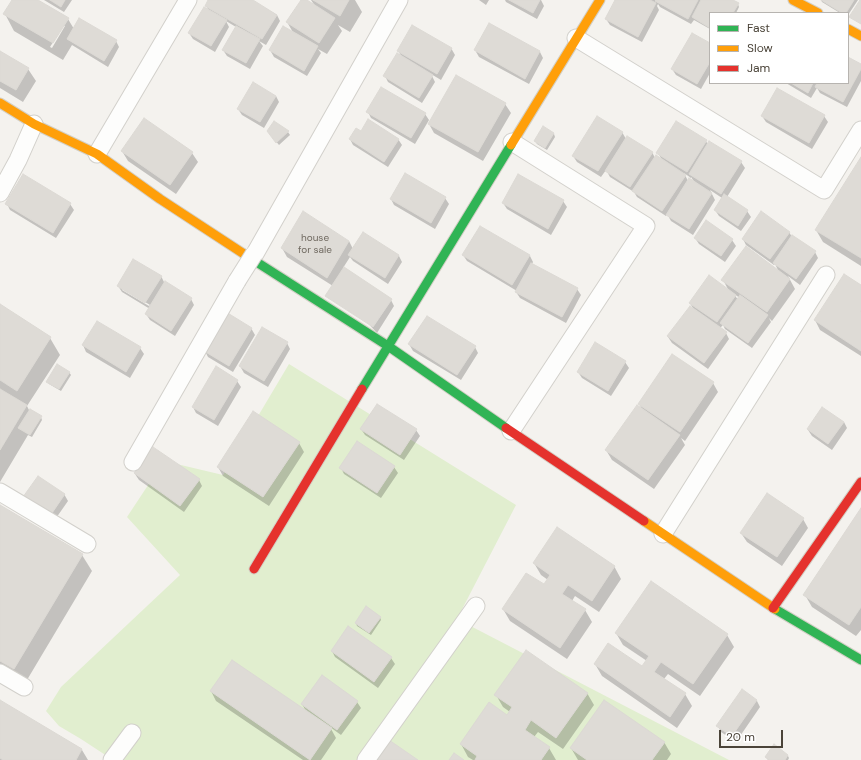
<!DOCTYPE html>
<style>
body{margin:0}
#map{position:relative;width:861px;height:760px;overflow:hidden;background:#f4f2ee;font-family:"DM Sans",sans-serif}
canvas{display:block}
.legend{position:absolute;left:709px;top:12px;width:140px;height:72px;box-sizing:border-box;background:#fff;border:1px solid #b7b4b0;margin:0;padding:5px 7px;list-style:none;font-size:12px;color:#4b4439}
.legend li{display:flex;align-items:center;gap:8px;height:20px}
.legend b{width:20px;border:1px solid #b7b4b0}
.scale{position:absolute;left:719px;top:730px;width:64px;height:18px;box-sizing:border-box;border:2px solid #4b4439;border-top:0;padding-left:5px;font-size:12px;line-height:14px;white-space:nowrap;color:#4b4439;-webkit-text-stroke:3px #fff;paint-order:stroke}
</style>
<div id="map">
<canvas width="861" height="760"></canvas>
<ul class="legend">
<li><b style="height:5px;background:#30b455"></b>Fast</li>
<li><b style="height:5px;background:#ff9f0a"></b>Slow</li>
<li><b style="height:5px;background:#e5322d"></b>Jam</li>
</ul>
<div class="scale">20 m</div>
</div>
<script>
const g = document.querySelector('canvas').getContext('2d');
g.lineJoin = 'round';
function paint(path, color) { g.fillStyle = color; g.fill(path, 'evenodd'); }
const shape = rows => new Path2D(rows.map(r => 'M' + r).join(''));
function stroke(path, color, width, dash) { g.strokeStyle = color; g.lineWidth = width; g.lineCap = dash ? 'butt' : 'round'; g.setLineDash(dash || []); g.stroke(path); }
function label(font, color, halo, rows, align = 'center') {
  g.font = font + ' "DM Sans",sans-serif'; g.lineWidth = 3.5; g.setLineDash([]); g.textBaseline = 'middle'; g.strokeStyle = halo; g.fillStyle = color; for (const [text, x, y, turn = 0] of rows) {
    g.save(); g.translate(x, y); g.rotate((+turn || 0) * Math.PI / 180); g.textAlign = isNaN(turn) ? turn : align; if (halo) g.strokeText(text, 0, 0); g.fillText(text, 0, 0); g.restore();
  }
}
const green = shape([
 [289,364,516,505,457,619,729,760,113,760,81,739,59,726,46,711,61,687,180,575,127,517,164,461,223,475]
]);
const shadow = shape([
 [13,0,36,0,68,19,74,29,116,41,119,47,108,67,72,45,63,60,14,31,5,14],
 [63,26,65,26,52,48,50,47],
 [44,0,72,0,64,12],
 [209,0,251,0,277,15,280,21,266,45,259,41,263,46,250,69,227,56,223,50,236,27,226,21,229,27,215,52,193,39,189,33,209,11,206,6],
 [302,0,305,0,315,6,311,0,355,0,362,12,350,32,338,25,342,31,327,54,318,49,321,53,307,76,274,57,270,50,294,34,287,22],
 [479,0,489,0,486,5],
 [505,0,541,0,544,6,537,19,506,2],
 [616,0,731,0,738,4,739,7,736,13,710,13,710,29,694,20,691,24,660,7,658,4,657,6,659,10,642,42,610,25,606,19],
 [821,0,858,0,848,15,848,13,840,13,822,2],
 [490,24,540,52,543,58,529,84,479,57,475,50],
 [710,44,710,73,701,89,676,75,672,69],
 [451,48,455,55,441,80,431,74,435,82,422,103,388,82,385,76,402,57,398,51],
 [0,52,28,69,36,81,23,102,0,88],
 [848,58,861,65,861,81,847,107,820,93,817,88,811,98,786,83,848,83],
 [276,96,279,102,264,128,242,115,238,109],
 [505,104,511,113,483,161,434,133,429,124],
 [368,112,425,114,429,120,415,144,371,118],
 [762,116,824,116,828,122,812,149,766,122],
 [274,122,288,132,290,135,279,145,270,134],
 [544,128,554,134,555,137,547,150,537,144,535,141],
 [361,132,398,139,402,145,388,167,353,145,350,139],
 [622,132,626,139,652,152,655,158,662,160,658,153,706,141,708,145,741,162,745,168,727,197,747,211,751,217,741,231,719,216,715,210,722,198,710,190,715,200,693,235,671,221,667,214,666,216,637,197,634,192,610,177,606,170,601,177,577,162,573,156],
 [684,173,691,178,691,177,695,183,688,181],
 [122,151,192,153,198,162,176,194,128,161],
 [861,159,861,266,823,242,816,230],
 [445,198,449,204,435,229,394,205,391,199],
 [563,201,567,207,551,235,507,209,503,203],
 [7,204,70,204,74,210,56,238,10,210],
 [480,227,530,256,533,262,532,264,577,289,581,295,566,323,520,298,516,292,517,291,467,261,463,255],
 [789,232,792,237,815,252,818,258,800,285,788,276,795,289,772,321,769,318,771,322,752,348,725,329,723,325,720,328,726,333,729,339,708,369,672,343,668,337,694,310,690,303,729,291,723,280,779,272,775,264,774,265,746,245,743,239],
 [734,294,740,298,738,300],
 [363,233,399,256,402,262,388,284,353,261,350,257,343,268,391,300,394,306,377,333,333,286,287,257,282,248,349,241,353,249],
 [695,238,732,240,736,246,725,262,699,244],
 [161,276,165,284,191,299,194,305,175,336,150,320,146,314,150,309,122,292,118,286],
 [122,288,150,305,149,306,122,290],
 [861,286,861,356,820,330,815,320],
 [0,305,50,338,60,355,27,406,30,412,41,417,42,420,32,437,28,435,0,482],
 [97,322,140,348,144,354,130,378,86,352,83,345],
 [251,328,255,335,233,372,208,357,205,351],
 [287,343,290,349,268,387,244,373,240,366],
 [409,344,475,347,478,353,461,380,413,351],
 [625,362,629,368,611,396,582,378,578,372],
 [69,372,71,375,61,391,49,384,48,382],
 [237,381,241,387,218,426,196,413,193,407],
 [713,383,718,392,685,441,681,438,685,445,654,489,612,460,606,450,642,409,639,404],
 [844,422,847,428,832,450,812,436,808,430],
 [361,429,416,430,420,436,404,460,365,435],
 [299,443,304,452,269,506,223,476,218,467],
 [394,467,398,473,381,498,344,474,341,468],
 [135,474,199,480,202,486,184,512,139,480],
 [64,494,68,501,54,521,28,504],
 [0,506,82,555,92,571,24,685,0,671],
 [861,510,861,630,856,636,812,607,805,595],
 [803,519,808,528,782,566,747,542,741,533],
 [534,563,614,566,621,579,599,612,575,596,572,601,585,610,592,622,567,659,510,621,503,609,544,586,548,580,541,575],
 [380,617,381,620,371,635,357,626,356,623],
 [348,628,391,658,395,664,378,688,335,657,332,651],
 [616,633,727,635,734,647,700,696,668,674,664,679,685,694,692,706,677,728,602,676,595,664,642,668,647,661,623,645],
 [211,691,307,713,302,704,357,702,361,708,341,735,330,727,336,738,321,760,303,760,216,701],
 [742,691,757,701,760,707,736,742,721,732,718,726],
 [587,693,594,705,563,749,538,732,534,737,549,748,556,760,473,760,468,757,461,744,507,716,510,712,503,707,496,695],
 [0,701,82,750,88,760,0,760],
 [664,742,671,754,667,760,578,760,571,748],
 [788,756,789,758,788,760,768,760,766,757]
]);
const building = shape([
 [12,0,38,0,69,18,53,43,3,14,12,0],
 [50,0,65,0,61,7,50,0],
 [208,0,253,0,277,15,262,39,205,6,208,0],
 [301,0,307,0,335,18,319,43,286,22,301,0],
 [313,0,349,0,340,16,313,0],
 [509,0,540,0,533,13,509,0],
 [615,0,650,0,656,3,638,37,605,19,615,0],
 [656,0,698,0,688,19,655,1,656,0],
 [701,0,733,0,739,3,733,13,710,13,710,28,692,17,701,0],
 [821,0,854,0,846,13,842,13,821,0],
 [860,0,861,0,861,24,849,17,860,0],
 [204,7,227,20,211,46,188,33,204,7],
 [79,18,117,40,104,61,67,39,79,18],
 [489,23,540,51,525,79,474,50,489,23],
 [412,25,452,48,437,74,397,51,412,25],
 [236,26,260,39,246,63,222,50,236,26],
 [283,26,318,46,304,71,269,50,283,26],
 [692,33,710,43,710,62,697,84,671,69,692,33],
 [0,51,29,68,16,90,0,81,0,51],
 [397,53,433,75,419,98,383,76,397,53],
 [848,57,861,64,861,69,843,102,815,87,817,83,848,83,848,57],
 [456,75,506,103,478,152,428,124,456,75],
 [253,82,276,96,260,122,237,109,253,82],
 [791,83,813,83,808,93,791,83],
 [381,87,426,113,411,138,366,112,381,87],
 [777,88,825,115,809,143,761,116,777,88],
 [597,116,623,132,598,171,572,156,597,116],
 [144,118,193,152,170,185,121,151,144,118],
 [368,119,399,139,384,162,349,139,356,128,361,131,368,119],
 [274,121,289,131,276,143,267,131,274,121],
 [676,121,707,140,687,172,656,153,676,121],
 [543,126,554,133,545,148,534,141,543,126],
 [627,136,653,152,630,187,605,171,627,136],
 [709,141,742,161,721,194,689,174,709,141],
 [656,155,686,175,662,211,632,191,656,155],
 [861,157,861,258,815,230,861,157],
 [405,173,446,197,431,223,390,199,405,173],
 [23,174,71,203,53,233,5,204,23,174],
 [518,174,564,200,548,229,502,203,518,174],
 [689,178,712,193,689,229,666,215,689,178],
 [724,194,748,210,738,226,714,210,724,194],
 [303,211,349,241,327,278,281,248,303,211],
 [761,211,790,232,770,259,742,239,761,211],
 [706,220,733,239,721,256,694,238,706,220],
 [480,226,530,255,512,285,462,255,480,226],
 [363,232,399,255,385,278,348,255,363,232],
 [792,235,816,251,796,279,773,263,792,235],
 [746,246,790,279,767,312,721,280,746,246],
 [133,259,162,276,145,303,117,286,133,259],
 [531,263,578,288,562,317,515,292,531,263],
 [344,267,392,299,373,327,325,296,344,267],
 [844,274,861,285,861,310,860,312,861,312,861,351,814,320,844,274],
 [709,275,736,295,717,322,689,303,709,275],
 [165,281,192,298,171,331,145,314,165,281],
 [740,295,768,315,748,343,720,323,740,295],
 [0,304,51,337,17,391,0,380,0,304],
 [690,306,727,332,704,363,667,336,690,306],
 [226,312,252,328,229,366,204,351,226,312],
 [427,316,476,346,457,375,408,344,427,316],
 [97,321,141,347,126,372,82,345,97,321],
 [262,327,288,342,264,381,239,366,262,327],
 [595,342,626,361,608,391,577,372,595,342],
 [672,354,714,382,680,432,638,404,672,354],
 [57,364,70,372,59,389,46,382,57,364],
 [216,366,238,380,214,420,192,407,216,366],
 [0,389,27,405,0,450,0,389],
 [377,404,417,429,400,455,360,429,377,404],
 [637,405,680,435,648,480,605,450,637,405],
 [822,407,844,422,828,444,807,429,822,407],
 [30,409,42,416,30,435,18,428,30,409],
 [253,411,300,442,263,497,217,467,253,411],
 [357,441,395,466,377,493,339,468,357,441],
 [153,447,200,479,180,506,134,473,153,447],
 [38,476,65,494,50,516,23,497,38,476],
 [767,493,804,518,777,557,740,533,767,493],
 [0,505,83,554,14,669,0,661,0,505],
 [861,508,861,607,849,625,803,595,861,508],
 [557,527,615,566,592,601,568,585,562,594,586,609,560,648,502,609,526,573,544,584,550,575,533,563,557,527],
 [651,581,728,634,693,684,661,662,654,672,686,693,670,717,594,664,608,643,642,666,649,656,615,633,651,581],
 [366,606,381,617,369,633,355,623,366,606],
 [348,626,392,657,374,682,331,651,348,626],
 [526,650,588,693,556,738,531,720,525,730,550,747,541,760,475,760,477,756,460,744,489,702,507,715,512,707,494,695,526,650],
 [232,660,332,728,310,760,210,691,232,660],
 [322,675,358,701,337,730,301,704,322,675],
 [742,689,757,700,732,736,716,726,742,689],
 [0,700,82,749,76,760,3,760,0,758,0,700],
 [604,700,665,742,652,760,587,760,570,748,604,700],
 [389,740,418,760,375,760,389,740],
 [774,744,788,755,785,760,769,760,765,757,774,744],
 [454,753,464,760,449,760,454,753]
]);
const street = shape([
 [576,38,824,190,861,130],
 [97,154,188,0],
 [0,193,18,160,34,124],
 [252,259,399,0],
 [511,431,646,226,512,142],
 [133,462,237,281],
 [0,492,87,544],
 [663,534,826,275],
 [0,673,24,687],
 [112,760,132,733],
 [366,760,476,606]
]);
const fast = shape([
 [244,254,388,346,506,428],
 [362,389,511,145],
 [775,609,861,660]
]);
const slow = shape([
 [793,0,818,13],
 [848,29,861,36],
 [0,103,34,124,97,154,160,199,244,254],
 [511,145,600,0],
 [644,521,775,609]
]);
const jam = shape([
 [506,428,644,521],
 [254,569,362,389],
 [773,608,861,482]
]);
const streetBridge = shape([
 [237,281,254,254]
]);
const numberNames = [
 ["house",315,238],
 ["for sale",315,250]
];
paint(green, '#e1eecf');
paint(shadow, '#0003');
paint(building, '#dedbd6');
stroke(building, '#dcd9d4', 1);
stroke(street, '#d2d0cb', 19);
stroke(fast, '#d3cfc5', 11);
stroke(slow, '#d3cfc5', 11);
stroke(jam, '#d3cfc5', 11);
stroke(street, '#fdfdfc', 17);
stroke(fast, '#30b455', 9);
stroke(slow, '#ff9f0a', 9);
stroke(jam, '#e5322d', 9);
stroke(streetBridge, '#d2d0cb', 19, []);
stroke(streetBridge, '#fdfdfc', 17);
label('10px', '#706a61', null, numberNames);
</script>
